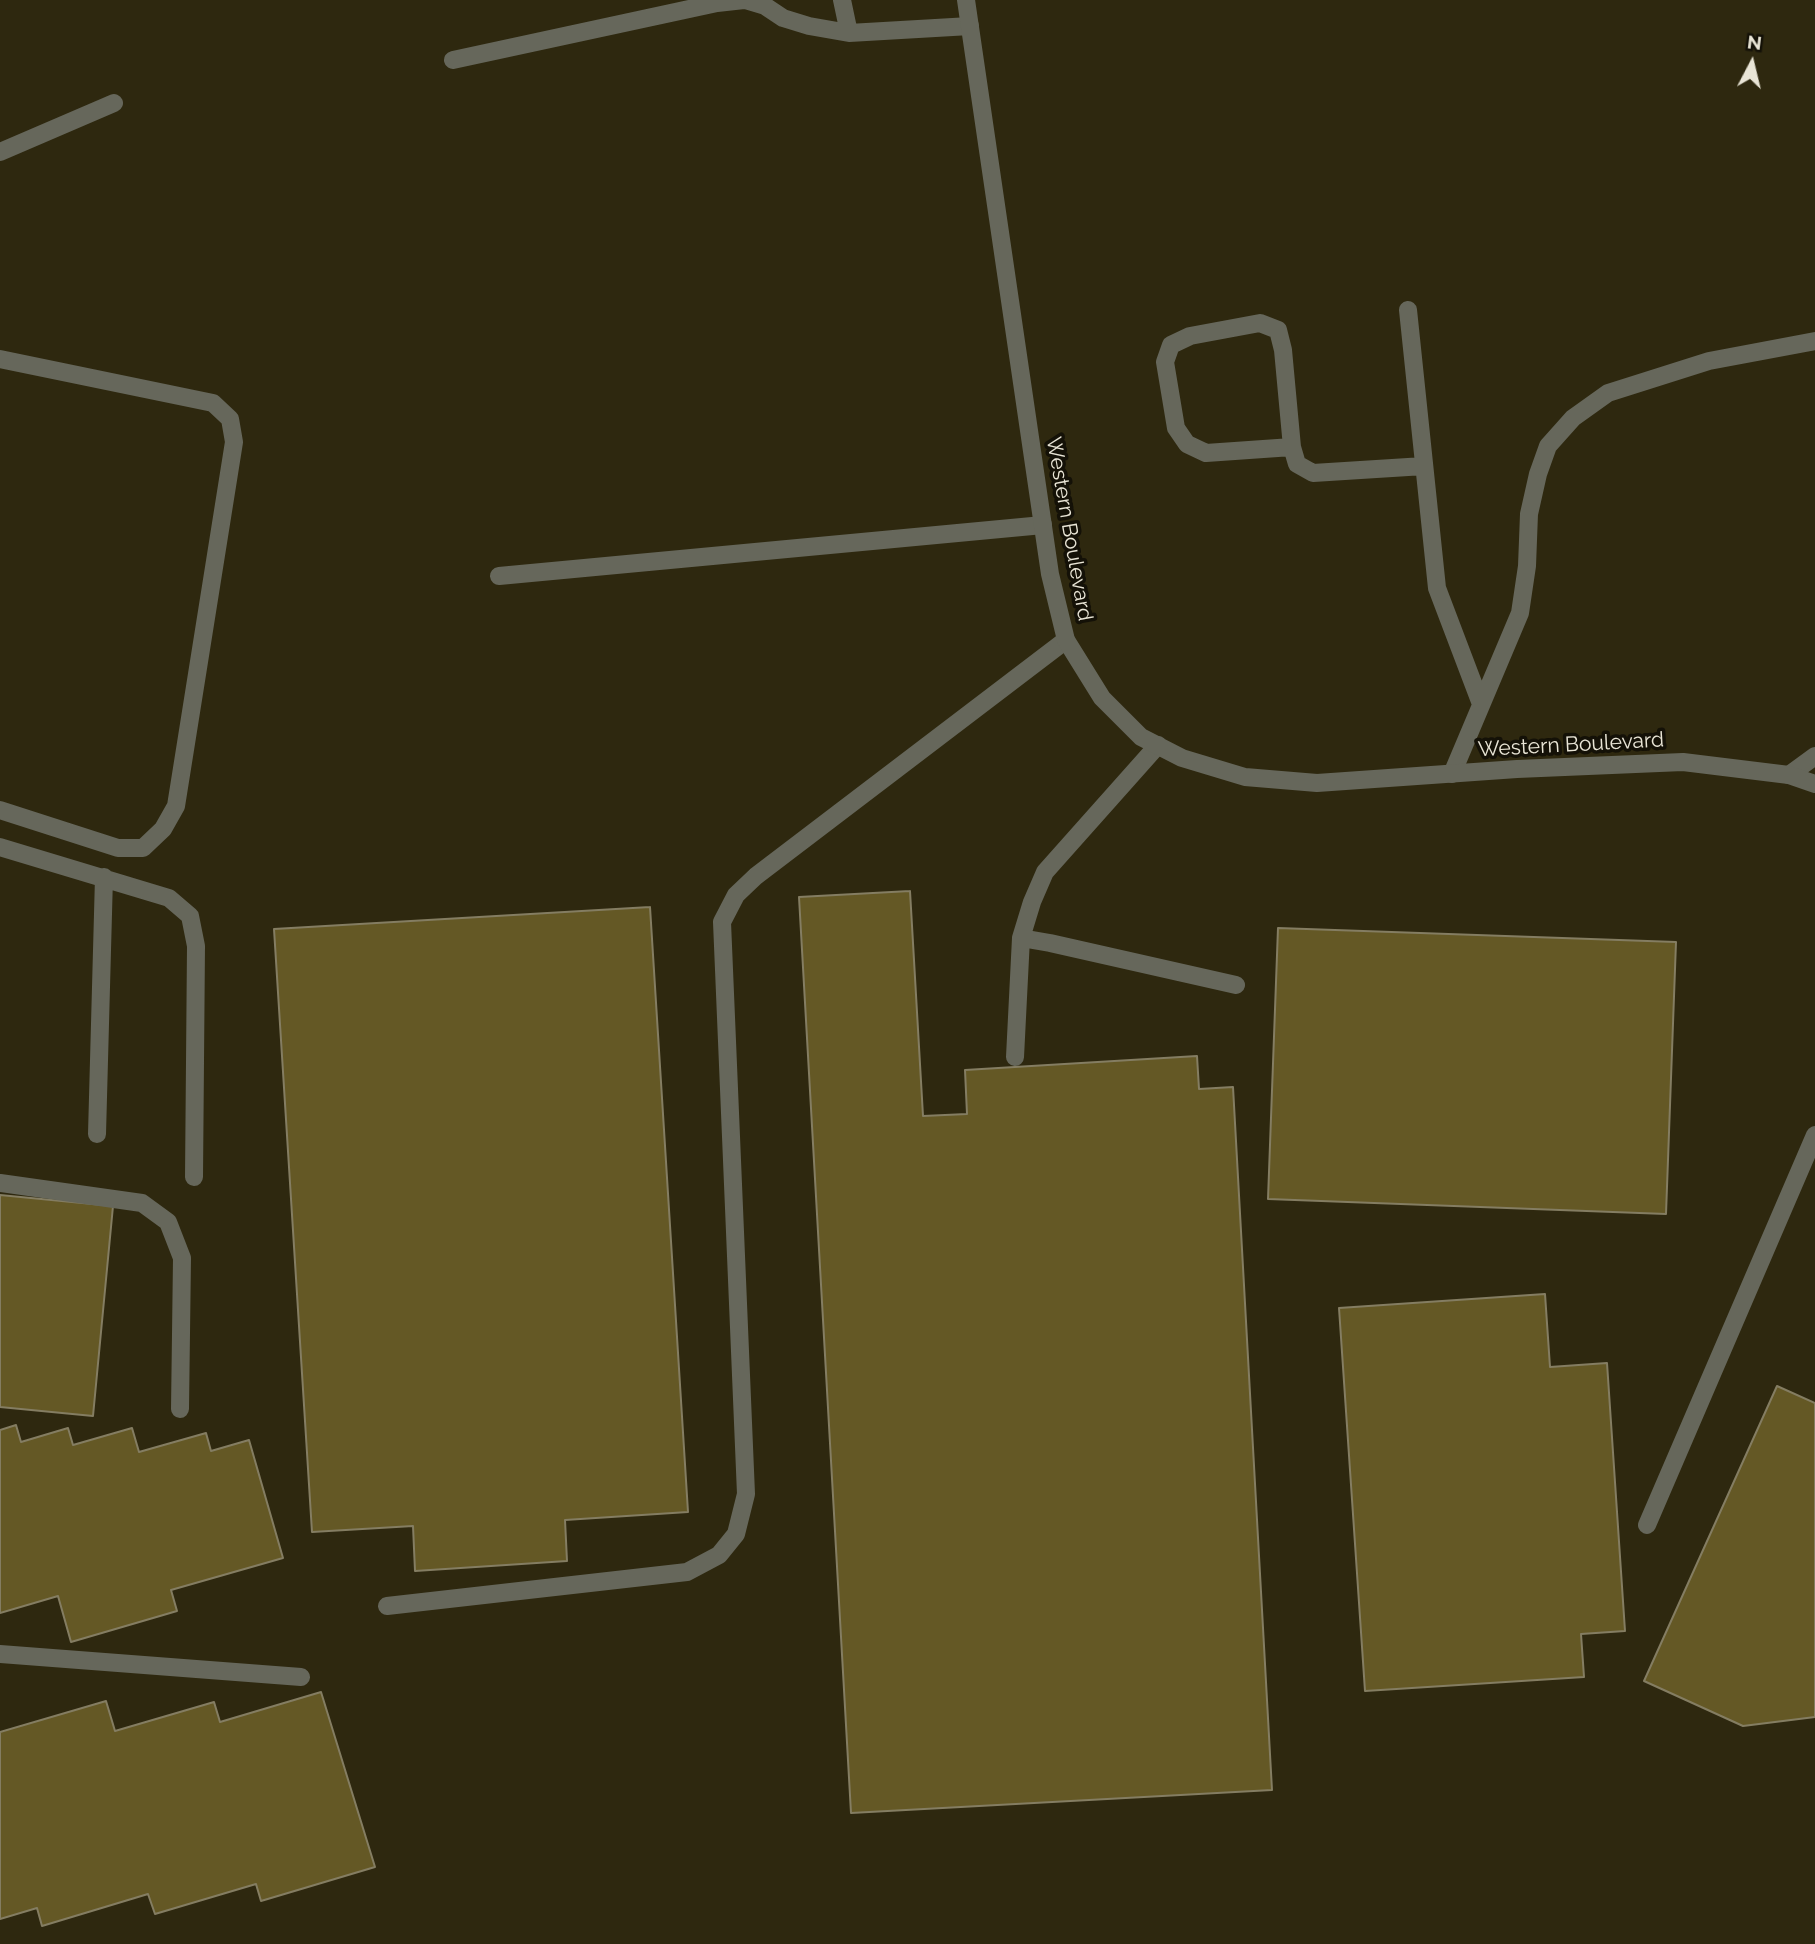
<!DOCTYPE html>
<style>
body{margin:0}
#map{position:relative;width:1815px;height:1944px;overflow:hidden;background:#2e280f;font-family:Raleway,sans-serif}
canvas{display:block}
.north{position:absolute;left:1717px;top:28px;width:70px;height:70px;-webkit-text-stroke:5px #141107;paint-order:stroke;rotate:7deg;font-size:19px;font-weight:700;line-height:28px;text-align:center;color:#e9e5d6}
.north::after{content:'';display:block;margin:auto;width:24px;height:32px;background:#e9e5d6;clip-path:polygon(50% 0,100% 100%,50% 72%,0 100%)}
</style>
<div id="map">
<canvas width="1815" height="1944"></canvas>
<div class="north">N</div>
</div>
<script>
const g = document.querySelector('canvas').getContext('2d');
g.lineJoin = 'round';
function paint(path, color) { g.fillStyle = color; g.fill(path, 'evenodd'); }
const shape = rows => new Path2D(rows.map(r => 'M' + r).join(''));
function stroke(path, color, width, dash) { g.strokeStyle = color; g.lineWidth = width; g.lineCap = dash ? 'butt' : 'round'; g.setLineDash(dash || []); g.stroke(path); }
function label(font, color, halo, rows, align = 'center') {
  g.font = font + ' Raleway,sans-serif'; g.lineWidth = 7; g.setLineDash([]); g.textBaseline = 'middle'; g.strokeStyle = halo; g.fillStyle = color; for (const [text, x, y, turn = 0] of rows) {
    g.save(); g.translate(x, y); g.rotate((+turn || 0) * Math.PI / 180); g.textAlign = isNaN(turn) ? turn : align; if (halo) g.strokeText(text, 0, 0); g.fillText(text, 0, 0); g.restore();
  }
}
const building = shape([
 [910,891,923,1116,967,1114,965,1070,1197,1056,1199,1089,1233,1087,1272,1790,851,1813,799,897,910,891],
 [650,907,688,1512,565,1520,567,1561,415,1571,413,1526,312,1532,274,929,650,907],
 [1278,928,1676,942,1666,1214,1268,1199,1278,928],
 [0,1195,113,1206,93,1416,0,1407,0,1195],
 [1545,1294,1550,1367,1607,1363,1625,1631,1581,1634,1584,1677,1365,1691,1339,1308,1545,1294],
 [1777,1386,1815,1403,1815,1717,1743,1726,1644,1681,1777,1386],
 [16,1425,21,1442,68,1428,73,1445,132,1428,139,1452,206,1433,211,1451,249,1440,283,1558,171,1590,177,1611,71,1642,58,1596,0,1613,0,1430,16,1425],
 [321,1692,375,1867,261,1901,256,1884,155,1914,148,1894,42,1926,37,1908,0,1919,0,1732,106,1701,115,1731,214,1702,220,1722,321,1692]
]);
const lane = shape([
 [745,0,765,6,783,18,809,26,849,33,970,26],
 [842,0,849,33],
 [453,60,717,3,744,0],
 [0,152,114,103],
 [1408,310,1437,588,1481,704],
 [0,359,213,403,230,419,234,442,176,806,163,829,143,848,118,848,0,810],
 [1292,447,1283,350,1278,330,1260,323,1190,336,1171,345,1165,362,1176,428,1187,444,1206,453,1292,447,1297,464,1313,473,1424,466],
 [499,576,1043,525],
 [1158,745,1045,872,1032,902,1021,938,1050,943,1236,985],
 [1452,774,1520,613,1527,566,1529,514,1538,474,1548,446,1573,418,1608,393,1709,361,1815,341],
 [1789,775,1815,756],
 [0,847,169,898,190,916,196,946,194,1177],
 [1015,1057,1021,938],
 [97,1134,104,877],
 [0,1183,142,1203,168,1222,182,1258,180,1409],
 [1647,1525,1815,1135],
 [387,1606,687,1572,719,1555,736,1534,746,1494,722,922,736,895,756,876,1066,640],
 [0,1654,301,1677]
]);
const street = shape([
 [966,0,1050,574,1066,640,1102,698,1141,737,1182,758,1245,777,1317,783,1517,769,1683,762,1789,775,1815,784]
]);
const streetNames = [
 ["Western Boulevard",1069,529,80],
 ["Western Boulevard",1571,745,-3]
];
paint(building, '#645825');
stroke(building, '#847d62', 2);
stroke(lane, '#66675b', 18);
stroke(street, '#66675b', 18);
label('21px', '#e9e5d6', '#141107', streetNames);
</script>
